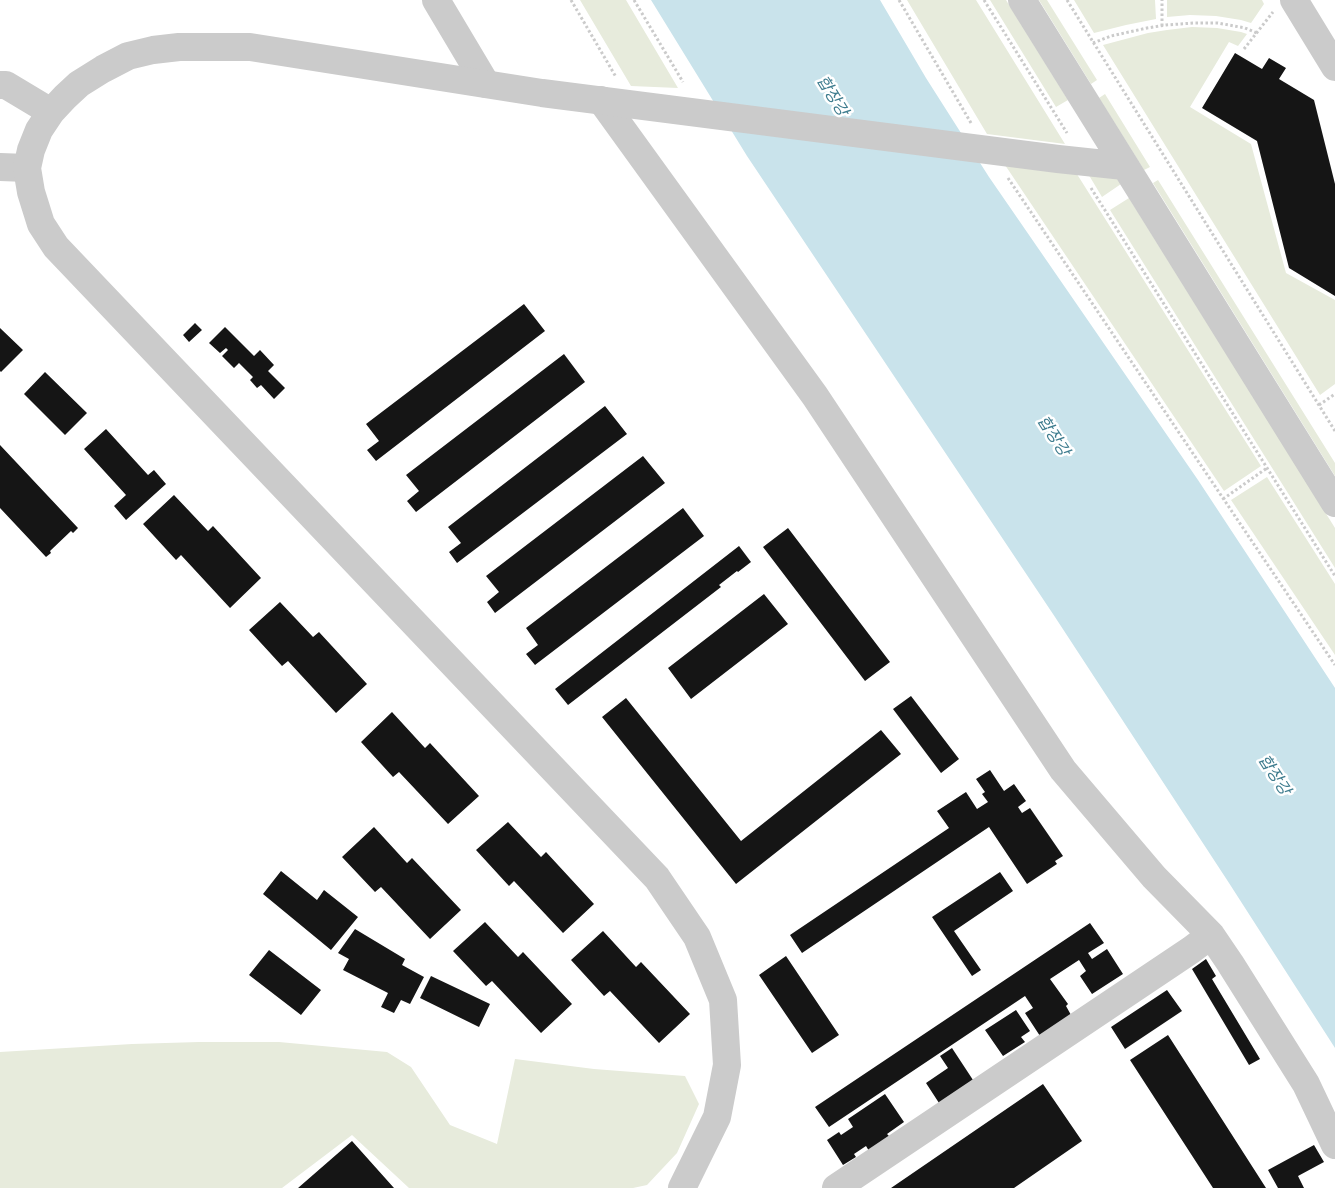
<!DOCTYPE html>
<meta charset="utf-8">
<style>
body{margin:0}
canvas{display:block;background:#fff}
</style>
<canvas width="1335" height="1188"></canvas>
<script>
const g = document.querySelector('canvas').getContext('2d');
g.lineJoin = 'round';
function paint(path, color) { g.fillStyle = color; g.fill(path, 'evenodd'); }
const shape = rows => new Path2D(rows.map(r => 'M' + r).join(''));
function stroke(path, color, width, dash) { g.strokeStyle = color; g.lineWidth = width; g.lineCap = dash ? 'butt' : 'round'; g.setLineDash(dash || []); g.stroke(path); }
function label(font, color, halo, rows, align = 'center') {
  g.font = font + ' "PT Sans","Noto Sans KR",sans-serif'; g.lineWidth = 5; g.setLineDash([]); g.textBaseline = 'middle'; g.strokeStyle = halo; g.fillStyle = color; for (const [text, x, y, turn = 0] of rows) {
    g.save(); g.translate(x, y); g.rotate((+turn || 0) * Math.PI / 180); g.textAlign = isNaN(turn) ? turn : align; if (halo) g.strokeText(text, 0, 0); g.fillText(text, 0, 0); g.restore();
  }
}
const green = shape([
 [580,0,626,0,678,88,631,86],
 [907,0,976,0,1065,144,987,134],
 [990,0,1006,0,1068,100,1056,107],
 [1039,0,1047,0,1097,80,1091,84],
 [1074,0,1155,0,1156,19,1126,25,1094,33],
 [1167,0,1262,0,1264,4,1251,23,1241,20,1216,16,1190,15,1167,17],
 [1192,27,1217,28,1241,32,1247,34,1238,46,1229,42,1190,107,1251,144,1286,273,1335,300,1335,384,1320,395,1103,45,1148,33,1167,30],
 [1105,94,1150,167,1144,170,1099,98],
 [1005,165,1075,171,1261,466,1224,491],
 [1084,167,1117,178,1121,184,1102,197],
 [1158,180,1335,463,1335,476,1153,183],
 [1129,198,1335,528,1335,568,1110,210],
 [1267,477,1335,584,1335,655,1231,500],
 [199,1042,279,1042,387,1052,411,1067,450,1125,497,1144,515,1059,594,1069,685,1076,699,1104,677,1153,647,1185,633,1188,409,1188,352,1135,282,1188,0,1188,0,1052,132,1044]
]);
const water = shape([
 [651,0,880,0,926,78,989,177,1198,480,1335,688,1335,1048,1229,883,1055,617,747,156]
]);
const building = shape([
 [1235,53,1262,69,1269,58,1286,68,1279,79,1314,100,1335,184,1335,296,1289,268,1257,141,1202,108],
 [524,304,545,331,376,461,367,450,379,441,366,424],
 [195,323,202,330,189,342,183,335],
 [225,327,254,356,260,350,274,365,268,371,285,388,274,399,261,385,257,388,250,380,253,377,239,363,234,368,222,356,228,350,226,348,220,353,209,343],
 [0,328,23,350,1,372,0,371],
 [564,354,585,382,416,512,407,501,419,491,406,475],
 [45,372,87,413,65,435,24,394],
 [605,406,627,434,457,563,449,552,461,543,448,527],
 [106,429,148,475,154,470,166,484,126,520,114,506,126,495,84,449],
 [0,445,78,528,73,533,71,531,50,551,51,553,46,557,0,508],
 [643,456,665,483,495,613,487,602,499,592,486,576],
 [174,495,208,531,213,526,261,578,230,608,181,555,176,560,143,524],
 [683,508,704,536,535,665,526,654,538,645,526,628],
 [788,528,890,662,865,681,763,547],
 [739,546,751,562,738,572,737,571,719,585,721,587,568,705,555,689],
 [764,594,788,624,691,699,668,668],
 [280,602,313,637,319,632,367,684,336,713,288,661,282,666,249,630],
 [911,696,959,759,941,773,893,709],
 [626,698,741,841,881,730,901,754,736,884,602,717],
 [392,712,425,748,430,743,479,796,448,824,399,772,393,777,361,742],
 [990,770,1004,791,1014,784,1026,801,1018,807,1022,813,1030,808,1063,856,1055,861,1057,864,1027,884,989,827,802,953,790,935,949,828,937,811,966,792,977,809,988,802,982,794,985,792,976,779],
 [508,822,541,857,546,852,594,904,563,933,514,881,509,886,476,850],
 [374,827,407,863,412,858,461,910,430,939,381,887,375,892,342,857],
 [281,871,317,900,324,890,358,917,331,950,263,894],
 [1000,872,1013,891,954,931,981,970,972,976,932,917],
 [485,922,518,957,523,952,572,1004,541,1033,492,981,486,986,453,951],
 [1090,923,1104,943,1088,953,1092,959,1107,949,1123,974,1092,994,1080,976,1086,971,1079,960,1050,979,1068,1004,1066,1006,1071,1015,1040,1036,1025,1013,1033,1008,1025,996,829,1127,815,1107],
 [355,929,405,959,402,965,424,977,410,1004,401,1000,394,1013,381,1007,388,993,343,970,349,959,338,953],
 [603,931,636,967,641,962,690,1014,659,1043,610,991,604,996,571,960],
 [269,950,321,990,301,1015,249,975],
 [786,956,839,1035,812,1053,759,975],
 [1206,959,1216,976,1212,979,1260,1059,1249,1065,1192,969],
 [431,976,490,1004,479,1027,420,998],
 [1167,990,1182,1011,1125,1049,1111,1027],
 [1016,1010,1030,1031,1021,1037,1025,1042,1003,1056,985,1030],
 [1168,1035,1266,1188,1213,1188,1130,1060],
 [952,1048,973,1080,939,1103,926,1083,948,1068,940,1056],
 [1043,1084,1082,1141,1014,1188,891,1188],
 [885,1094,904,1122,887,1134,890,1137,869,1151,866,1146,854,1154,856,1157,843,1165,827,1140,839,1132,841,1135,853,1127,848,1119],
 [352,1141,394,1188,298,1188],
 [1314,1145,1324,1162,1298,1176,1304,1188,1278,1188,1268,1170]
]);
const path = shape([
 [571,0,616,77],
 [634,0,683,82],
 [899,0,971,123],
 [984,0,1067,133],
 [1067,0,1335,431],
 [1162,26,1162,0],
 [1093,43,1111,36,1147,28,1166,25,1194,23,1218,23,1245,28,1257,33],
 [1244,49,1273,12],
 [1008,178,1335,665],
 [1091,188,1335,576],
 [1319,405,1335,394],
 [1223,499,1267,468]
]);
const minor = shape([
 [436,0,486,84],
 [1294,0,1335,67],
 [601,100,815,396,1063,770,1154,877,1211,935,1230,963,1306,1084,1335,1145],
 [0,167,27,168],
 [836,1188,1191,950,1211,935]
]);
const tertiary = shape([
 [1022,0,1335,503],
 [0,85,6,85,51,112],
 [682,1188,717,1117,727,1065,723,1000,697,937,657,878,56,247,41,224,31,192,27,168,31,150,39,130,51,112,65,97,79,84,103,69,128,56,153,50,179,47,250,47,542,93,1058,159,1124,166]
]);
const waterNames = [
 ["합장강",832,96,58],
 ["합장강",1053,436,57],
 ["합장강",1274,775,57]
];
paint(green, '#e7ebdc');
paint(water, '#c9e3eb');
paint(building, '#151515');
stroke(path, '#cbcbcb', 3, [2.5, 2.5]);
stroke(minor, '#cbcbcb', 28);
stroke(tertiary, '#cbcbcb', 28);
label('italic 16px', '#3e7c8e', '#fff', waterNames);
</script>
